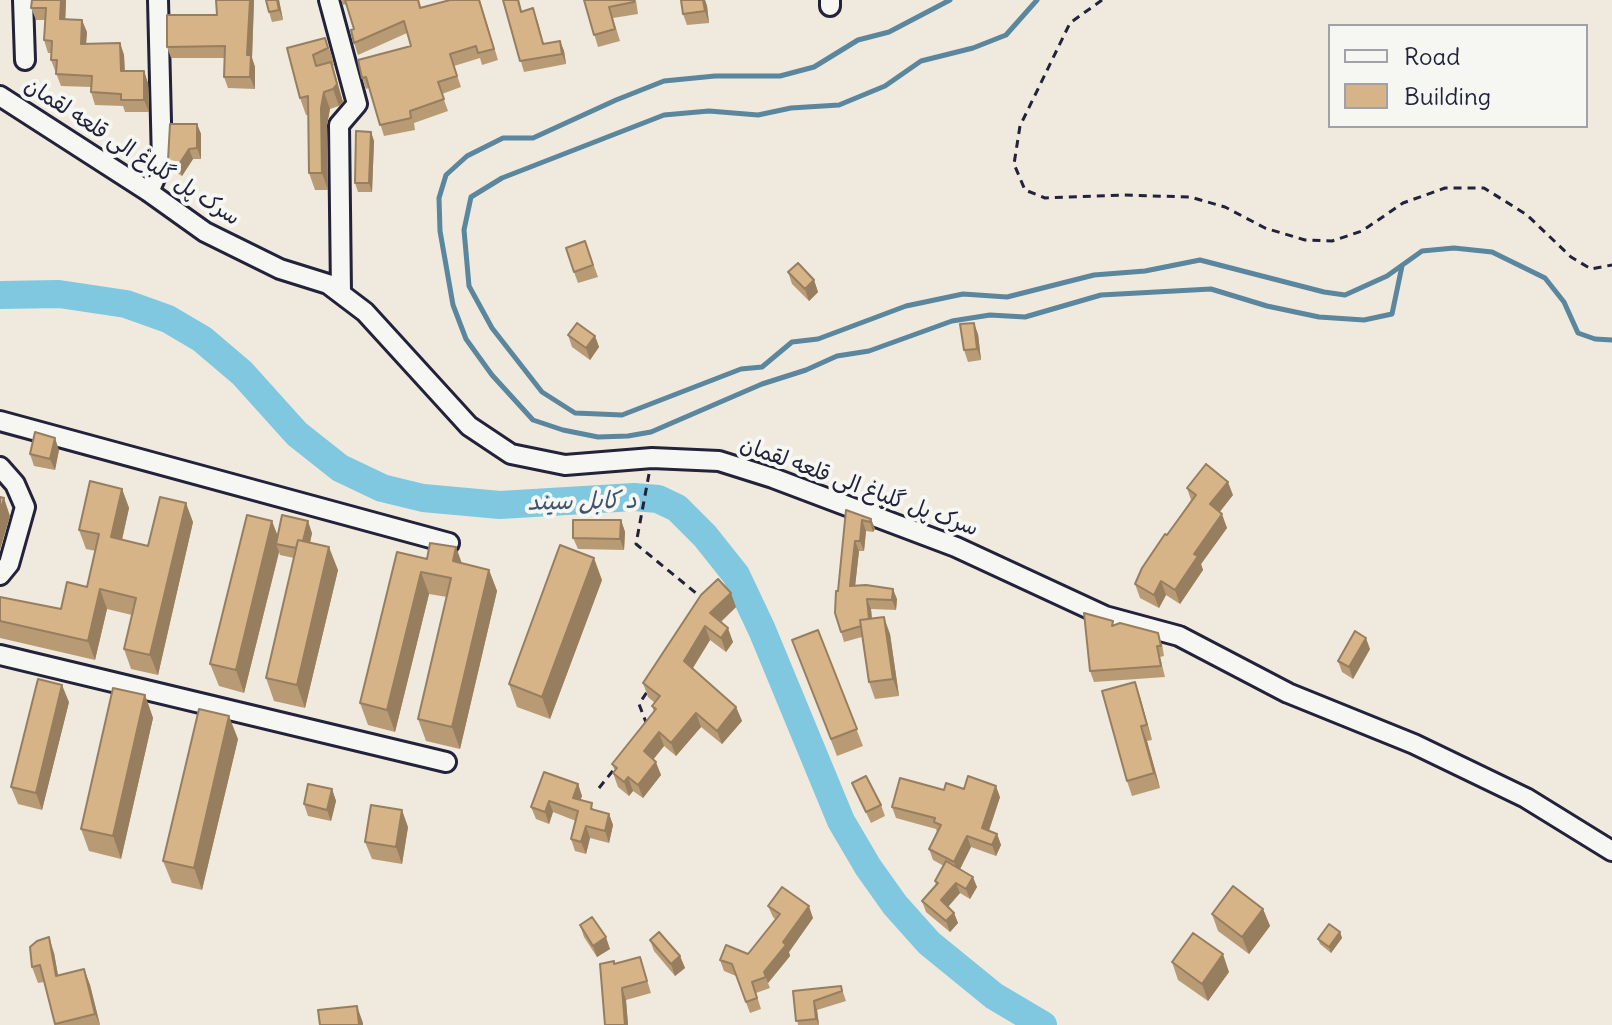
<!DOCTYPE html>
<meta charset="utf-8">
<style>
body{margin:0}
#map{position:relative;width:1612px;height:1025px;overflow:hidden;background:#f0e9dd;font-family:Delius,sans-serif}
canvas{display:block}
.legend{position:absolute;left:1328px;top:24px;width:260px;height:104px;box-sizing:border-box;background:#f6f6f2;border:2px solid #a1a1a9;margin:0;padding:10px 14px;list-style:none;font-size:24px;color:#22223b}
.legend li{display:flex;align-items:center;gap:16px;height:40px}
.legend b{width:40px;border:2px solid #a1a1a9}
</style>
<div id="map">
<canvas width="1612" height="1025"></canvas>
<ul class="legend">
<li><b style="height:10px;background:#f6f6f2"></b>Road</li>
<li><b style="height:22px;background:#d6b488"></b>Building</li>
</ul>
</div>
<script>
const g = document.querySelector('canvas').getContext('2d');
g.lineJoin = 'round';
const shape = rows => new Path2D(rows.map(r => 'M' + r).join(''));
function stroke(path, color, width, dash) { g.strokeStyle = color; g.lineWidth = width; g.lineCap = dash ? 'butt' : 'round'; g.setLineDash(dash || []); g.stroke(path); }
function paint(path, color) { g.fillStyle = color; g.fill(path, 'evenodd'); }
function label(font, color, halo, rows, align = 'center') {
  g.font = font + ' Delius,"Playpen Sans Arabic",sans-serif'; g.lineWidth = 8; g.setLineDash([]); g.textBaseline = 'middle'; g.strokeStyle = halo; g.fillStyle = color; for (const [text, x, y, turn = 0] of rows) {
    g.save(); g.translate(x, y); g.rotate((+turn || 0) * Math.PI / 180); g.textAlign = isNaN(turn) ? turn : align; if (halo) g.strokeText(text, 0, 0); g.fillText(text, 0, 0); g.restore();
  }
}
const stream = shape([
 [950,0,889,32,858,40,814,67,780,76,715,76,664,81,616,100,533,138,503,138,467,156,446,175,439,198,440,231,453,305,466,339,492,375,533,420,563,430,598,437,628,436,651,432,762,384,806,370,837,356,869,351,952,321,990,315,1025,317,1101,295,1211,289,1267,306,1319,317,1364,320,1392,314,1402,266],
 [1037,0,1006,35,973,48,921,61,885,86,839,105,791,108,758,115,709,111,664,115,502,178,471,197,464,230,469,286,492,328,542,392,575,413,622,415,741,369,762,367,792,342,818,339,906,306,963,294,1007,297,1094,275,1145,271,1200,260,1324,292,1345,295,1387,276,1422,251,1454,248,1492,252,1545,278,1564,302,1578,333,1595,339,1612,340]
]);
const river = shape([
 [0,295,59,294,126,304,168,319,202,339,242,373,297,434,340,468,382,488,423,498,500,505,634,497,658,499,677,508,705,536,736,575,762,630,841,821,868,867,895,905,929,943,994,996,1043,1025]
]);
const path = shape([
 [1102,0,1070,23,1020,126,1014,164,1025,190,1045,198,1123,195,1190,197,1225,207,1265,228,1305,240,1332,241,1362,231,1403,203,1445,188,1484,188,1527,215,1571,257,1591,269,1612,265],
 [649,474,636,544,702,598],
 [647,725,639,704,647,692],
 [599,788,615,768]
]);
const minor = shape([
 [23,0,25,60],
 [329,0,357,104,339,125,341,293],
 [830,0,830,6],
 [0,96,149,192,205,232,280,269,328,284,365,312,469,426,511,454,565,465,652,458,719,461,773,478,956,547,1105,616,1179,636,1288,693,1414,744,1526,798,1612,851],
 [149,192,162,162,158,0],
 [0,421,449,543],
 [0,467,15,484,25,507,9,564,0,575],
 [0,655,446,762]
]);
const wall = shape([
 [32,0,66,0,65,19,87,32,86,44,120,43,124,55,125,71,144,71,148,83,149,112,125,112,123,106,95,105,91,92,91,87,61,86,51,60,52,53,48,53,44,40,45,20,36,20,31,8],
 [216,0,254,0,252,58,255,67,255,89,228,88,224,77,225,58,171,58,167,47,217,15],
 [279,0,283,20,272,22,269,12],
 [341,0,419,0,421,7,450,0,480,0,498,60,482,65,480,58,454,66,461,87,442,94,448,111,414,123,415,130,384,136,369,88,366,89,362,78,411,46,407,33,358,55,354,43,354,29,346,4,343,5],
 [503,0,519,0,522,11,537,19,544,44,560,41,564,51,566,64,524,72],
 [584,0,636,0,638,14,613,18,620,41,598,47],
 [681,0,705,0,707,6,709,23,687,25,683,14],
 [325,38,332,56,334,65,333,66,343,102,339,106,330,109,327,125,328,190,315,190,309,173,308,115,306,115,300,98,287,48],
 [197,124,201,134,201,159,193,159,182,176,172,170,168,160],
 [371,132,374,141,372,192,358,192,355,183],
 [585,241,598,277,578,283,574,272],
 [788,272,814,280,818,292,809,301,792,284],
 [978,334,981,360,968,362,964,350],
 [568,335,595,336,599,347,590,360,572,347],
 [59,450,55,470,34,466,30,454],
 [1187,488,1233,495,1219,512,1227,528,1201,564,1203,570,1180,604,1166,595,1159,608,1140,598,1135,584,1191,500],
 [122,489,129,508,122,540,148,546,193,522,158,675,131,669,124,649,132,615,107,609,95,660,0,638,0,597,61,609,87,587,96,551,86,549,79,530],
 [846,510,871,519,875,529,873,532,866,531,864,551,859,551,855,586,897,599,896,610,871,609,872,618,890,634,899,696,875,699,869,682,862,637,844,642,841,632,838,591],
 [621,520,625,532,624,550,578,549,573,538],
 [312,533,310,543,338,570,305,708,274,701,266,678,294,558,280,555,279,552,244,693,219,686,210,664,277,535],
 [427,559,461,563,489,570,497,591,460,749,426,741,418,719,447,597,429,594,395,732,368,725,360,703],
 [602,580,550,719,517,707,509,684],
 [701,595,736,607,721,622,733,642,726,652,710,640,693,668,736,707,742,721,722,744,701,727,676,756,664,746,653,759,661,775,643,798,633,791,629,796,618,787,613,773,615,771,612,764,654,712,652,706,655,703,648,697,643,683],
 [1114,625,1162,644,1164,656,1160,657,1165,677,1094,682,1090,671],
 [818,630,863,746,837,756,792,640],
 [1370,649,1353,679,1342,672,1338,661],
 [145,695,153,718,121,859,89,851,81,829],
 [1140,697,1152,740,1147,741,1160,788,1132,796,1127,781],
 [69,702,42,810,18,804,11,787],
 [238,739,202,890,172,883,163,861],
 [852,783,881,805,885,816,871,823],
 [578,784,582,796,580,800,595,810,609,814,613,825,609,843,590,838,586,854,575,851,571,839,576,821,553,812,549,824,536,819,531,807],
 [332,789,336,801,331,821,308,816,304,804],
 [964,789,1000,797,989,831,997,834,1001,845,996,856,971,847,960,869,977,887,970,899,960,893,948,907,954,913,958,923,950,932,926,912,922,901,936,885,935,881,944,866,933,860,929,849,937,832,936,829,896,818,892,807,944,790],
 [408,827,402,864,372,859,365,842],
 [768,906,813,918,789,952,790,956,768,983,770,988,756,993,761,1009,750,1013,736,976,724,971,720,960,748,954,776,920,773,917],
 [1263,909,1270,926,1249,954,1218,931,1212,914],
 [580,925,610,949,597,957,584,937],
 [1340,932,1342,938,1331,953,1320,944,1318,939],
 [650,940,680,956,685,968,675,976,654,951],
 [54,953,58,975,84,969,90,985,100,1025,55,1025,44,982,38,983,32,967],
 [640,957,651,993,626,1000,628,1025,605,1025,615,964],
 [1172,962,1229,972,1208,1001,1178,980],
 [841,986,846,1001,817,1010,819,1025,798,1025,793,991]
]);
const shadedWall = shape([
 [61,0,66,0,65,31,60,19],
 [250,0,254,0,252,58,255,67,255,89,250,77,247,55],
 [277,0,279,0,283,20,279,10],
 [703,0,705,0,707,6,709,23,705,11],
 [82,20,87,32,85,56,81,44],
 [560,41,564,51,566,64,562,54],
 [120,43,124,55,125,83,121,71],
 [331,62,343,102,339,106,333,89],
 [144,71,148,83,149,112,144,100],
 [324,92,330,109,327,125,328,190,322,173,321,108],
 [197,124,201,134,201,159,197,148],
 [371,132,374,141,372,192,369,183],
 [189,149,193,159,182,176,178,166],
 [814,280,818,292,809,301,805,289],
 [974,323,978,334,981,360,977,349],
 [595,336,599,347,590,360,586,348],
 [55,438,59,450,55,470,50,459],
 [1228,482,1233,495,1215,518,1210,504],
 [122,489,129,508,118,557,111,537],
 [4,498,10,516,0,550,0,512],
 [186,503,193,522,158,675,150,655],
 [1222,514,1227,528,1201,564,1203,570,1180,604,1175,590,1194,554],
 [871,519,875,529,873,532,870,522],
 [621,520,625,532,624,550,620,539],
 [862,520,866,531,864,551,860,541],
 [272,521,281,544,276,544,279,552,244,693,236,670],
 [308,521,312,533,306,561,302,550],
 [855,541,859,551,854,596,850,586],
 [329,547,338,570,305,708,297,685],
 [456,547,464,569,453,561],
 [594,558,602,580,550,719,542,697],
 [489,570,497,591,460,749,452,727],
 [421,572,429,594,395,732,387,710],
 [1161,581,1166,595,1159,608,1154,595],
 [100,589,107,609,95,660,88,641],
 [893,589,897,599,896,610,892,600],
 [731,593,736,607,715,627,710,613],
 [867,599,871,609,873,634,869,624],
 [884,617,890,634,899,696,893,679],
 [705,626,710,640,689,674,684,661],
 [728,628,733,642,726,652,721,638],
 [1366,638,1370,649,1353,679,1349,667],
 [1135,682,1140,697,1152,740,1147,725],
 [62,685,69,702,42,810,36,793],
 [145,695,153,718,121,859,113,836],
 [736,707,742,721,722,744,717,731],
 [696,713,701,727,676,756,671,743],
 [229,716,238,739,202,890,194,868],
 [1141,726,1147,741,1160,788,1154,773],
 [659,732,664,746,649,765,644,751],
 [656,762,661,775,643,798,638,785],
 [628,777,633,791,629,796,624,782],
 [578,784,582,796,577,810,573,798],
 [996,786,1000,797,986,839,982,828],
 [332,789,336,801,331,821,327,810],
 [549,801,553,812,549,824,545,812],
 [402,810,408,827,402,864,396,847],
 [609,814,613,825,609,843,605,831],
 [586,826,590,838,586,854,581,842],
 [997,834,1001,845,996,856,992,845],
 [967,836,971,847,958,873,954,862],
 [973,877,977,887,970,899,966,889],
 [956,883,960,893,945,910,941,900],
 [809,906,813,918,789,952,790,956,768,983,764,972,783,942],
 [1263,909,1270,926,1249,954,1242,937],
 [954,913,958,923,950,932,946,921],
 [1340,932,1342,938,1331,953,1329,947],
 [49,937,54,953,61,992,56,976],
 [606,937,610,949,597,957,593,946],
 [1223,954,1229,972,1208,1001,1202,984],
 [680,956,685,968,675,976,671,964],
 [84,969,90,985,100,1025,95,1014],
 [622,988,626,1000,628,1025,625,1025],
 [814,1001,817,1010,819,1025,816,1019],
 [357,1006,363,1023,363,1025,359,1025]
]);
const building = shape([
 [32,0,61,0,60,19,82,20,81,44,120,43,121,71,144,71,144,100,121,100,121,94,91,92,92,76,56,74,57,60,51,60,52,41,44,40,46,8,31,8,32,0],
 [216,0,250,0,247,55,251,55,250,77,224,77,225,46,167,47,167,15,217,15,216,0],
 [266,0,277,0,279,10,269,12,266,0],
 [345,0,418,0,420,8,450,0,479,0,494,49,478,53,476,46,450,54,457,76,438,82,444,99,410,111,411,118,380,125,366,77,362,78,358,60,411,46,404,21,354,43,351,30,354,29,345,0],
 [503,0,518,0,521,12,533,8,543,44,560,41,562,54,520,61,503,0],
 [584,0,634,0,634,2,609,7,615,29,594,35,584,0],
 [681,0,703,0,705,11,683,14,681,0],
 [325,38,328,48,313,55,316,66,331,62,337,84,333,89,324,92,321,108,322,173,309,173,308,96,300,98,287,48,325,38],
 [170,124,197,124,197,148,189,149,178,166,168,160,170,124],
 [356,131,371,132,369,183,355,183,356,131],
 [585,241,593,265,574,272,566,248,585,241],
 [798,263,814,280,805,289,788,272,798,263],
 [577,323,595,336,586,348,568,335,577,323],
 [974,323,977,349,964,350,960,324,974,323],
 [35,432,55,438,50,459,30,454,35,432],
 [1206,464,1228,482,1210,504,1222,514,1194,554,1198,556,1175,590,1161,581,1154,595,1135,584,1142,568,1165,534,1167,535,1196,495,1187,488,1206,464],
 [90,481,122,489,111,537,148,546,160,497,186,503,150,655,124,649,136,598,100,589,88,641,0,621,0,597,61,609,67,582,87,587,99,534,79,530,90,481],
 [0,497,4,498,0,512,0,497],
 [846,510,871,519,870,522,862,520,860,541,855,541,850,586,866,585,893,589,892,600,867,599,869,619,860,620,861,626,841,632,835,613,836,591,838,591,846,510],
 [247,515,272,521,236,670,210,664,247,515],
 [282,515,308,521,303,541,298,540,296,548,276,544,282,515],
 [573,520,621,520,620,539,573,538,573,520],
 [298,540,329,547,297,685,266,678,298,540],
 [430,543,456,547,453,561,489,570,452,727,418,719,451,578,421,572,387,710,360,703,397,552,427,559,430,543],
 [560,545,594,558,542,697,509,684,560,545],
 [718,579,731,593,710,613,728,628,721,638,705,626,684,661,736,707,717,731,696,713,671,743,659,732,644,751,656,762,638,785,628,777,624,782,613,773,617,768,612,764,656,709,652,706,660,696,643,683,701,595,718,579],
 [1084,613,1113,621,1112,626,1120,623,1158,633,1161,646,1157,646,1161,666,1090,671,1084,613],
 [884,617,893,679,869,682,860,620,884,617],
 [818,630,857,729,831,739,792,640,818,630],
 [1355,631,1366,638,1349,667,1338,661,1355,631],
 [38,679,62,685,36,793,11,787,38,679],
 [1135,682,1147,725,1141,726,1154,773,1127,781,1102,691,1135,682],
 [113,688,145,695,113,836,81,829,113,688],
 [199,709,229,716,194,868,163,861,199,709],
 [544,772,578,784,573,798,592,803,591,809,609,814,605,831,586,826,581,842,571,839,578,811,549,801,545,812,531,807,544,772],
 [866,776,881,805,866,812,852,783,866,776],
 [968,776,996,786,982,828,997,834,992,845,967,836,954,862,929,849,941,825,934,822,935,818,892,807,900,778,944,790,946,783,964,789,968,776],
 [308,784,332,789,327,810,304,804,308,784],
 [371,805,402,810,396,847,365,842,371,805],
 [946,861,973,877,966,889,956,883,941,900,954,913,946,921,922,901,938,883,935,881,946,861],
 [1233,886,1263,909,1242,937,1212,914,1233,886],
 [782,887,809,906,783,942,786,945,764,972,766,977,752,982,757,998,746,1002,732,964,720,960,726,945,748,954,780,914,768,906,782,887],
 [592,917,606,937,593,946,580,925,592,917],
 [1329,924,1340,932,1329,947,1318,939,1329,924],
 [659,932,680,956,671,964,650,940,659,932],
 [1193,933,1223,954,1202,984,1172,962,1193,933],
 [49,937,56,976,84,969,95,1014,55,1024,40,965,32,967,30,947,37,941,49,937],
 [640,957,647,981,622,988,625,1025,605,1025,600,964,614,961,614,964,640,957],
 [841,986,842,991,814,1001,816,1019,796,1021,793,991,841,986],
 [357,1006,359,1025,320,1025,318,1010,357,1006]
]);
const streetNames = [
 ["سرک پل گلباغ الی قلعه لقمان",132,152,33],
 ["سرک پل گلباغ الی قلعه لقمان",859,487,20]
];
const waterNames = [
 ["د کابل سيند",582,502,-1]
];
stroke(stream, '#5a869e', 5);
stroke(river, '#7fc8e0', 28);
stroke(minor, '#22223b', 24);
stroke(path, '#22223b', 3, [8, 6]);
stroke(minor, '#f6f6f2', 18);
paint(wall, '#b89b75');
paint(shadedWall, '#967e5f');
paint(building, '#d6b488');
stroke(building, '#967e5f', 2);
label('22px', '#22223b', '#f6f6f2', streetNames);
label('italic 24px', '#3e546d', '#f6f6f2', waterNames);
</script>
